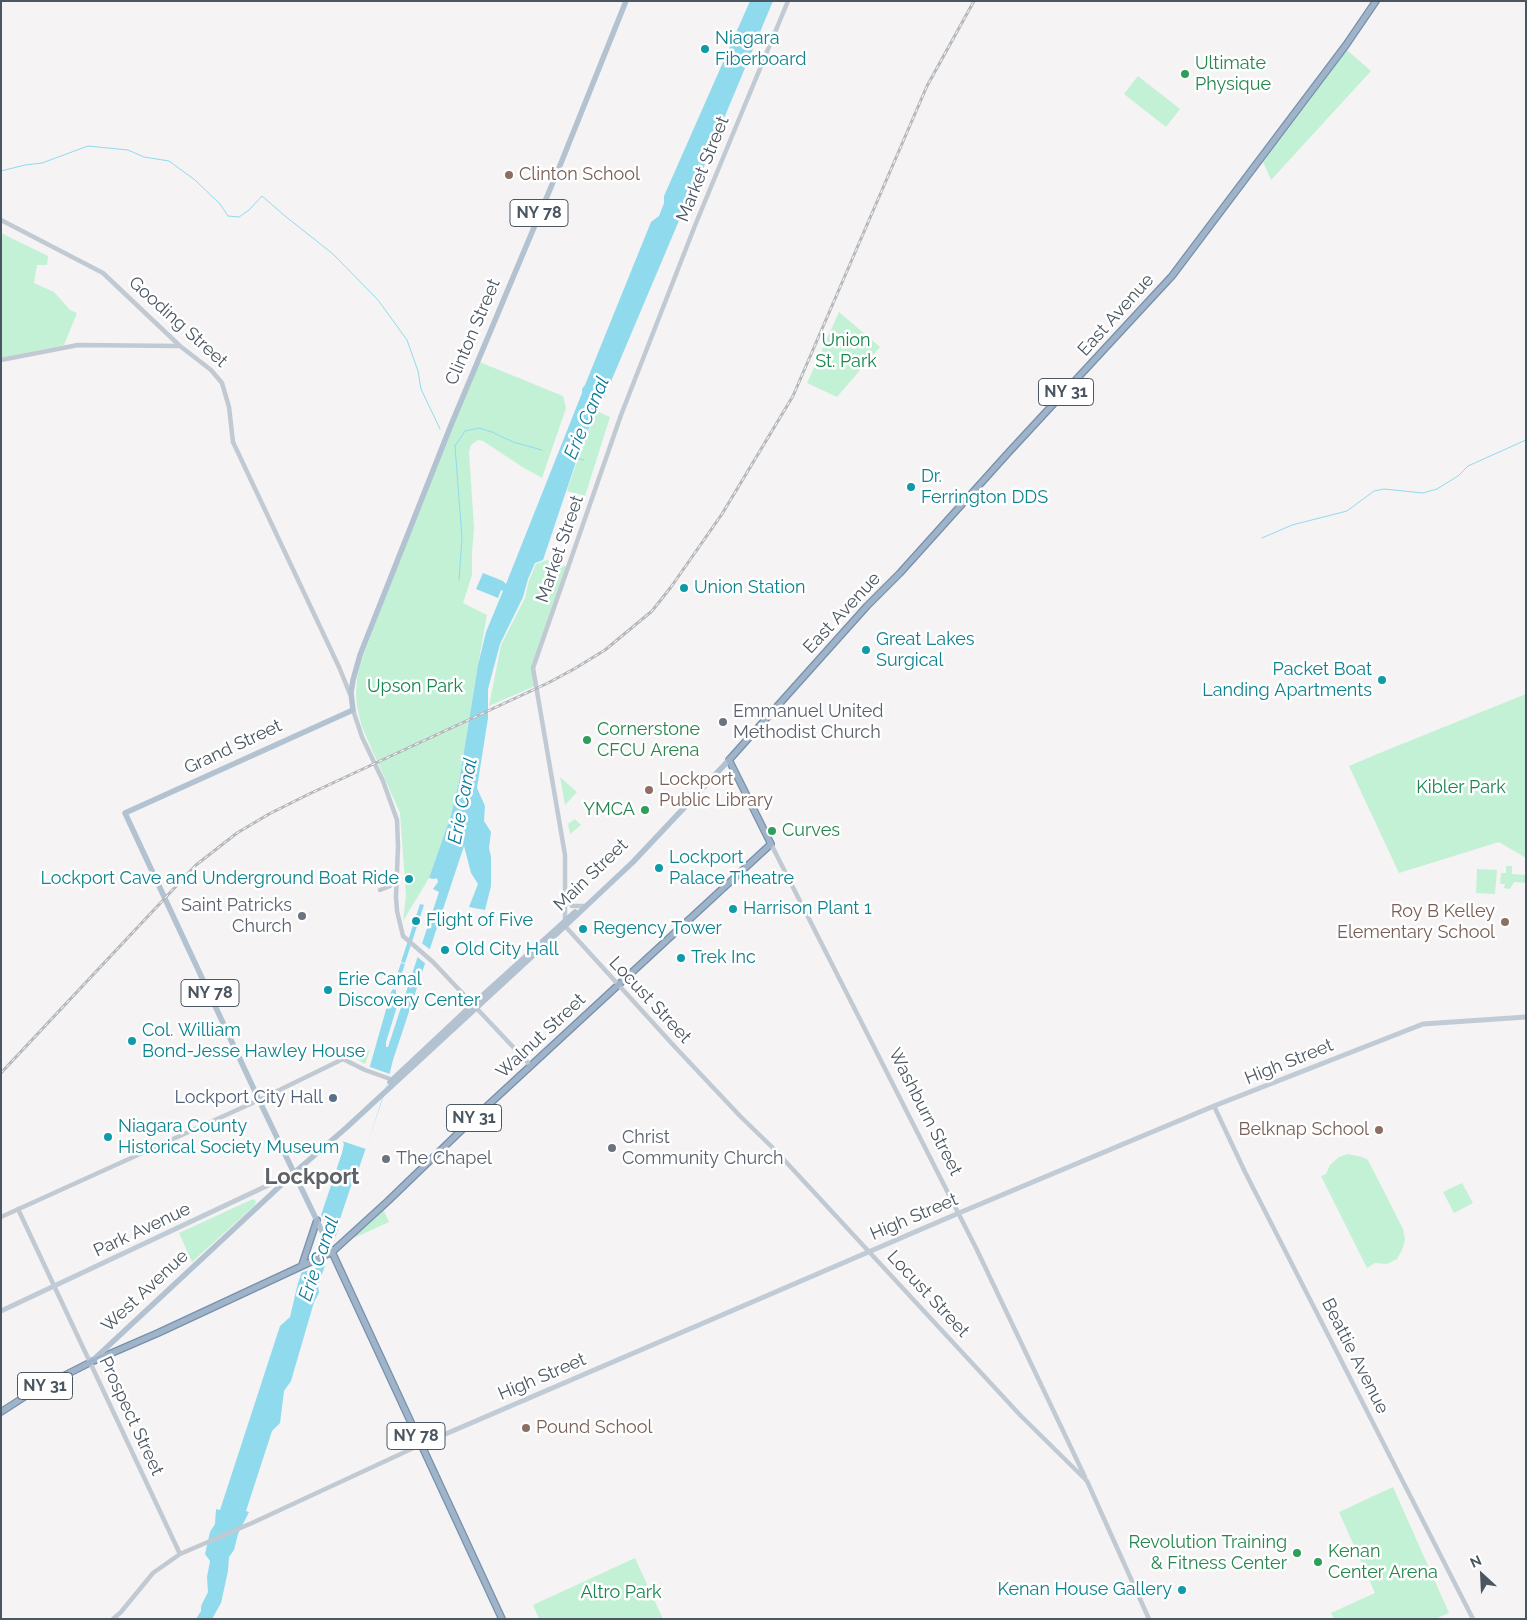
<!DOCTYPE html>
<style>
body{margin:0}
#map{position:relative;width:1527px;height:1620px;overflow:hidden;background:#f5f3f3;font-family:Raleway,sans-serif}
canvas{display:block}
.frame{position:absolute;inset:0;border:2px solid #4a5661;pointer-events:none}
.north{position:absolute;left:1457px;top:1550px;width:50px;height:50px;-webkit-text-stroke:4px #fff;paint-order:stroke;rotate:335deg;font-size:14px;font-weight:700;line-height:20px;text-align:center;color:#4a5661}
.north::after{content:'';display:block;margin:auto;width:18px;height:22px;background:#4a5661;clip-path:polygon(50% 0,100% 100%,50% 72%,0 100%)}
</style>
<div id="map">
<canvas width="1527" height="1620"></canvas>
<div class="frame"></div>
<div class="north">N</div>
</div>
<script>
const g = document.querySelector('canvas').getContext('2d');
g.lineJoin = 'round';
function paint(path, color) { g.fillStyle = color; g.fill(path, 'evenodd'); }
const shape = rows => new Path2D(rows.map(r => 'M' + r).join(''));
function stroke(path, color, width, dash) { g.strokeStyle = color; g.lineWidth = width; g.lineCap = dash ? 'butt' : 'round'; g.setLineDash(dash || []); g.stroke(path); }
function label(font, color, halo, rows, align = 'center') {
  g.font = font + ' Raleway,sans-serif'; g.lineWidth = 5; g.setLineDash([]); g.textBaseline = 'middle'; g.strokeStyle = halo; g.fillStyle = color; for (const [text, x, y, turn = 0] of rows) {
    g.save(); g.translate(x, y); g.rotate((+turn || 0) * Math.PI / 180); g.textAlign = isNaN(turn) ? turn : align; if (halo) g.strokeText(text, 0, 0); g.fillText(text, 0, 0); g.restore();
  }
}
const green = shape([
 [1347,50,1371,71,1271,180,1263,162],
 [1138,76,1180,109,1166,127,1124,94],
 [1,233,48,256,47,265,37,265,34,283,54,292,70,310,77,313,64,345,1,358],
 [839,312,880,347,837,397,807,383],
 [477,361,563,396,566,408,542,478,524,468,483,441,478,440,471,445,469,452,474,528,472,552,472,575,463,603,487,615,478,665,459,782,451,815,429,878,403,921,406,895,400,813,362,727,357,707,356,693,357,679,360,664,451,425],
 [597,411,610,417,585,496,567,491,582,446],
 [547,560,568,567,532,668,535,686,489,706,501,645,525,598,529,580,536,564],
 [1526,694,1526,858,1499,842,1399,873,1349,766,1387,750],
 [560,777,577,792,565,805],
 [575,819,581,825,570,834,568,824],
 [1506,866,1512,866,1512,874,1526,875,1526,883,1514,882,1510,889,1504,888,1505,884,1500,884,1501,873,1506,873],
 [1477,869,1497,870,1495,894,1476,893],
 [370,1050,365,1064,356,1059,358,1055],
 [1348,1154,1362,1157,1368,1160,1403,1229,1405,1240,1402,1250,1397,1259,1387,1264,1375,1263,1367,1268,1321,1176,1326,1174,1330,1165,1339,1157],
 [1462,1183,1473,1203,1454,1213,1443,1192],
 [253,1199,256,1201,255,1205,192,1262,179,1233],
 [382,1211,384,1211,389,1222,354,1238,354,1236],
 [1393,1487,1449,1613,1435,1619,1334,1619,1331,1613,1375,1593,1339,1512],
 [635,1558,663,1619,539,1619,533,1605]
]);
const water = shape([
 [750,1,773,1,687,207,681,211,678,223,604,398,600,402,581,447,543,560,535,563,528,579,523,597,500,644,488,689,488,718,477,788,485,806,484,821,491,832,489,848,491,857,491,886,485,910,469,907,478,884,471,873,464,846,393,1060,385,1092,358,1171,356,1171,339,1222,340,1222,337,1233,318,1285,319,1293,314,1302,291,1381,284,1391,280,1423,272,1431,246,1511,249,1512,238,1534,234,1550,229,1557,228,1571,221,1603,212,1619,196,1619,201,1611,201,1606,208,1592,207,1577,210,1561,205,1554,210,1532,215,1524,216,1509,220,1510,280,1326,290,1317,298,1283,342,1153,344,1144,343,1142,370,1066,391,992,393,989,396,990,396,994,400,997,386,1042,386,1047,388,1047,439,892,433,889,438,882,437,878,434,879,429,878,451,815,459,782,478,665,486,632,503,591,501,590,498,598,476,589,483,573,503,581,506,584,582,393,582,389,585,385,651,222,659,216,664,203,664,196],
 [420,904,424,905,405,963,401,962],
 [401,963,405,964,397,988,393,986]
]);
const pier = shape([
 [419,941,432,951,426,964,415,955],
 [367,1066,390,1074,366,1149,342,1141],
 [319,1212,336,1237,326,1265,300,1273]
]);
const stream = shape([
 [1,171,25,165,42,163,88,146,128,150,144,157,169,161,195,180,220,204,228,216,239,217,249,210,262,196,285,216,333,254,378,300,407,340,418,371,421,389,440,429],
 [455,446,462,538,459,580],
 [455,446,465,431,479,428,492,432,513,442,542,450],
 [579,459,584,460],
 [1262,538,1292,525,1347,511,1374,491,1384,489,1423,493,1437,489,1458,476,1468,466,1526,440]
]);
const tertiary = shape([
 [788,1,696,223,621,415,533,668,565,855,565,926,675,1047,740,1116,774,1149,1021,1416,1087,1481,1149,1619],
 [1,220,103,273,180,346,211,370,222,383,229,407,233,442,339,667,350,694],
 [1,360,78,345,180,346],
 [353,710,362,737,383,781,397,820,398,846,396,897,397,911,403,936,433,962,531,1066],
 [771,844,976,1248,1085,1477],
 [380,890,390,886,395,881],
 [565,897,572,906,586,906],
 [1214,1106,1245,1172,1473,1619],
 [18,1209,180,1554],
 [1,1217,259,1100,343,1059,365,1070,393,1080],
 [113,1619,121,1612,153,1573,180,1554,252,1523,420,1445]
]);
const secondary = shape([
 [1,1311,292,1174],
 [420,1445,959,1213,1214,1106,1423,1024,1526,1017]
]);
const primary = shape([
 [390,1082,472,1005,575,912],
 [332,1252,259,1100,125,813,353,710,351,693,353,680,360,655,451,425,559,168,626,1],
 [91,1362,294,1173,346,1128,565,926,633,862,729,760]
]);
const trunk = shape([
 [332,1252,502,1619],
 [302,1265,317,1220],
 [1,1412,32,1392,91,1362,158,1333,332,1252,388,1201,472,1120,771,844,729,760,867,606,900,573,1009,452,1172,276,1346,45,1376,1]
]);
const rail = shape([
 [1,1073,196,865,237,833,269,814,309,794,548,683,574,669,605,650,652,611,671,587,722,514,793,396,927,86,974,1]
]);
const markers = [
 [705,49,5,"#0f9aa8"],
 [1185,74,5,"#2e9e5b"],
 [509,175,5,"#8d6e63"],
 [911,487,5,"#0f9aa8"],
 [684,588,5,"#0f9aa8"],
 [866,650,5,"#0f9aa8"],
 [1382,680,5,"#0f9aa8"],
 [723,722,5,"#6b7280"],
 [587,740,5,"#2e9e5b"],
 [649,790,5,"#8d6e63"],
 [645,810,5,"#2e9e5b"],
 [772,831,5,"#2e9e5b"],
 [659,868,5,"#0f9aa8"],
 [409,879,5,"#0f9aa8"],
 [733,909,5,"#0f9aa8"],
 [302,916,5,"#6b7280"],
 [416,921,5,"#0f9aa8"],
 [1505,922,5,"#8d6e63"],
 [583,929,5,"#0f9aa8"],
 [445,950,5,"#0f9aa8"],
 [681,958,5,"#0f9aa8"],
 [328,990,5,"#0f9aa8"],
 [132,1041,5,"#0f9aa8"],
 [333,1098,5,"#5c6f8a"],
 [1379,1130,5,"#8d6e63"],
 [108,1137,5,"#0f9aa8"],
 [612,1148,5,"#6b7280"],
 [386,1159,5,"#6b7280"],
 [526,1428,5,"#8d6e63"],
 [1297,1553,5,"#2e9e5b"],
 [1318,1562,5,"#2e9e5b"],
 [1182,1590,5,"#0f9aa8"]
];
const shields = [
 [539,213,58],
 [1066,392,55],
 [210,993,58],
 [474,1118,55],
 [45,1386,55],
 [416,1436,58]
];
const shieldNames = [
 ["NY 78",539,213],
 ["NY 31",1066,392],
 ["NY 78",210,993],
 ["NY 31",474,1118],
 ["NY 31",45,1386],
 ["NY 78",416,1436]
];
const cultureNames = [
 ["Niagara",715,39],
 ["Fiberboard",715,60],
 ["Dr.",921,477],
 ["Ferrington DDS",921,498],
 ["Union Station",694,588],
 ["Great Lakes",876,640],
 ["Surgical",876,661],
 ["Packet Boat",1372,670,"right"],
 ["Landing Apartments",1372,691,"right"],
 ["Lockport",669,858],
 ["Palace Theatre",669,879],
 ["Lockport Cave and Underground Boat Ride",399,879,"right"],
 ["Harrison Plant 1",743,909],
 ["Flight of Five",426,921],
 ["Regency Tower",593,929],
 ["Old City Hall",455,950],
 ["Trek Inc",691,958],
 ["Erie Canal",338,980],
 ["Discovery Center",338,1001],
 ["Col. William",142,1031],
 ["Bond-Jesse Hawley House",142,1052],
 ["Niagara County",118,1127],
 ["Historical Society Museum",118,1148],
 ["Kenan House Gallery",1172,1590,"right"]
];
const leisureNames = [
 ["Ultimate",1195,64],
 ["Physique",1195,85],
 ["Cornerstone",597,730],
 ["CFCU Arena",597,751],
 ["YMCA",635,810,"right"],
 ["Curves",782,831],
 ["Revolution Training",1287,1543,"right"],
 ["& Fitness Center",1287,1564,"right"],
 ["Kenan",1328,1552],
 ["Center Arena",1328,1573]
];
const streetNames = [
 ["Market Street",703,169,-68],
 ["East Avenue",1116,315,-48],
 ["Gooding Street",178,322,42],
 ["Clinton Street",473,332,-67],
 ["Market Street",560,549,-71],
 ["East Avenue",842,613,-47],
 ["Grand Street",233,747,-25],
 ["Main Street",591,875,-44],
 ["Locust Street",650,1000,47],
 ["Walnut Street",541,1036,-43],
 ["High Street",1289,1062,-22],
 ["Washburn Street",925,1112,63],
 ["High Street",914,1217,-23],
 ["Park Avenue",142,1230,-25],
 ["West Avenue",145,1291,-43],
 ["Locust Street",928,1294,47],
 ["Beattie Avenue",1355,1356,63],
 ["High Street",542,1377,-23],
 ["Prospect Street",131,1416,65]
];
const educationNames = [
 ["Clinton School",519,175],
 ["Lockport",659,780],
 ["Public Library",659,801],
 ["Roy B Kelley",1495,912,"right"],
 ["Elementary School",1495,933,"right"],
 ["Belknap School",1369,1130,"right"],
 ["Pound School",536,1428]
];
const parkNames = [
 ["Union",846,341],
 ["St. Park",846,362],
 ["Upson Park",415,687],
 ["Kibler Park",1461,788],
 ["Altro Park",621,1593]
];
const worshipNames = [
 ["Emmanuel United",733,712],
 ["Methodist Church",733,733],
 ["Saint Patricks",292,906,"right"],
 ["Church",292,927,"right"],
 ["Christ",622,1138],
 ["Community Church",622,1159],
 ["The Chapel",396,1159]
];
const serviceNames = [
 ["Lockport City Hall",323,1098]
];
const waterNames = [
 ["Erie Canal",587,418,-67],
 ["Erie Canal",463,801,-79],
 ["Erie Canal",319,1259,-71]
];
const districtNames = [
 ["Lockport",312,1177]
];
paint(green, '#c3f1d5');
paint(water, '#90daee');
paint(pier, '#f5f3f3');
stroke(stream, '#90daee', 1);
stroke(trunk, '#7690ad', 8);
stroke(tertiary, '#c1cad2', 4.5);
stroke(secondary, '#c1cbd6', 5);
stroke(primary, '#b3c2d1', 5.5);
stroke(trunk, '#9fb4c9', 5.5);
stroke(rail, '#b5b8bd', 3);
stroke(rail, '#fff', 1, [4]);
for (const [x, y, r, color] of markers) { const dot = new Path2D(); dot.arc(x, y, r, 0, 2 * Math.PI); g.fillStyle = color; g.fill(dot); stroke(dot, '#fff', 2); }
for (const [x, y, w] of shields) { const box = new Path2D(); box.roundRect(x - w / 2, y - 13.5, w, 27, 4); g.fillStyle = '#fff'; g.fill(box); stroke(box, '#4a5661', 1); }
label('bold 16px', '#4a5661', null, shieldNames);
label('18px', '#0d838f', '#fff', cultureNames, 'left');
label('18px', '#27864d', '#fff', leisureNames, 'left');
label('18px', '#4a5661', '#fff', streetNames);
label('18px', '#785e54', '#fff', educationNames, 'left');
label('18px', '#17864f', '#fff', parkNames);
label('18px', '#5b616d', '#fff', worshipNames, 'left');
label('18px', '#4e5e75', '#fff', serviceNames, 'right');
label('italic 19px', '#0c7c9b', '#fff', waterNames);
label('bold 22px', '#5f6368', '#fff', districtNames);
</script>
